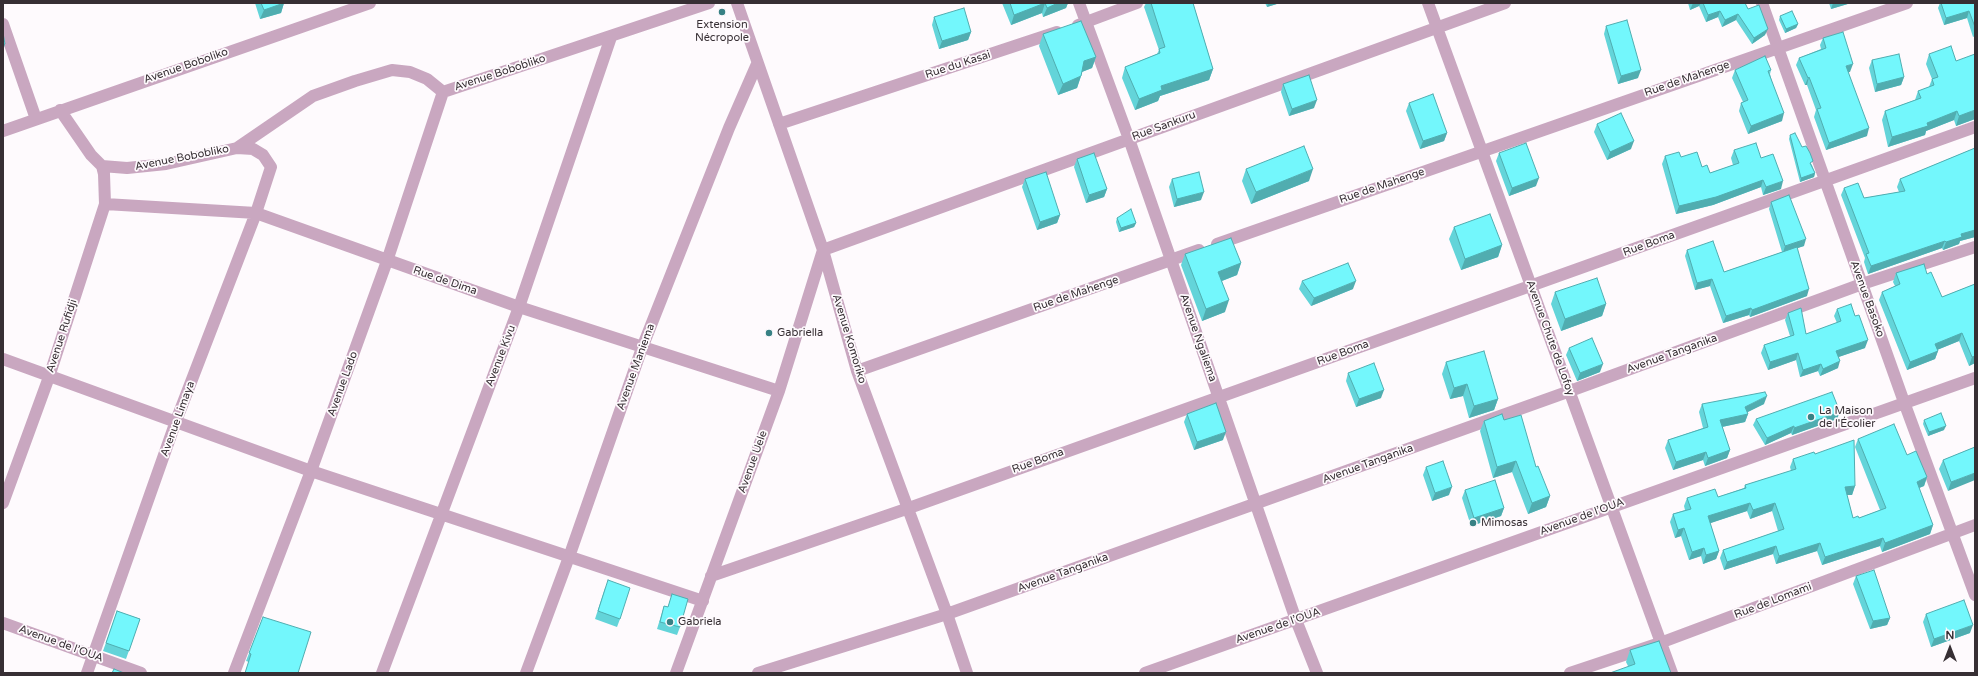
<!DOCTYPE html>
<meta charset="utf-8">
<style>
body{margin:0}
#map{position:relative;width:1978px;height:676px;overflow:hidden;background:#fefafd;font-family:"Varela Round",sans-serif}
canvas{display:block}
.frame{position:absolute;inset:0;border:4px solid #372f34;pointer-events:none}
.north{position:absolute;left:1930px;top:628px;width:40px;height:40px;-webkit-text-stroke:3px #fefafd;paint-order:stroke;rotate:0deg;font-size:11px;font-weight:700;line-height:16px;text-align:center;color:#372f34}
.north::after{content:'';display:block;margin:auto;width:14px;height:18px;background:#372f34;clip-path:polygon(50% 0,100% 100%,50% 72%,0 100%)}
</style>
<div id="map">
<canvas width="1978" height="676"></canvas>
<div class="frame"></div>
<div class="north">N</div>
</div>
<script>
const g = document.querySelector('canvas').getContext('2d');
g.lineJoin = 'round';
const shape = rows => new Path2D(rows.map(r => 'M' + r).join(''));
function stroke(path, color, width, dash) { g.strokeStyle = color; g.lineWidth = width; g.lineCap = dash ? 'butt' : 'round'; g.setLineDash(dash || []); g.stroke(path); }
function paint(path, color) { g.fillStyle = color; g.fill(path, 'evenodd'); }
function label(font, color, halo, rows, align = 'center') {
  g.font = font + ' "Varela Round",sans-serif'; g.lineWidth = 3.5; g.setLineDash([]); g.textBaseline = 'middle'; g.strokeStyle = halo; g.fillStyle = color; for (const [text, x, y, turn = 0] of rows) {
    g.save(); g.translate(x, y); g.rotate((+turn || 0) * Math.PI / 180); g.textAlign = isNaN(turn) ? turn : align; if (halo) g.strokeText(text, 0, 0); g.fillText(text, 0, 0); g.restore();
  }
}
const minor = shape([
 [737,3,823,250,857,371,947,614,967,673],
 [1079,3,1129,139,1296,620,1317,673],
 [1428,3,1672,673],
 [1762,3,1904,402,1975,595],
 [3,24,36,119],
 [1078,25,1137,3],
 [60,110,91,155,102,166,127,168,166,164,237,148,253,149,263,155,271,167,256,213,176,421,87,673],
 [779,124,1057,32],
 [3,131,370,3],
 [237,148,313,96,355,81,392,70,410,72,427,79,443,92,709,3],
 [105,204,256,213,519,307,779,391],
 [1217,244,1907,3],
 [3,359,311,471,703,601],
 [857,371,1199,250],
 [3,503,49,377,105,204,104,174,102,166],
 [711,576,909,508,1975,127],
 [3,623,141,673],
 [234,673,311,471,387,261,443,92],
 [382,673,519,307,611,37],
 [526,673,569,557,642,348,729,128,757,64],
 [676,673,779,391,823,250,1505,3],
 [758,673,947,614,1570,391,1862,284,1975,247],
 [1145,673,1975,378],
 [1570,673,1660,643,1975,525]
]);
const wall = shape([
 [255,3,284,3,281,13,260,19],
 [1002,3,1068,3,1066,8,1043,17,1042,13,1011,25],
 [1146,3,1193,3,1213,69,1209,80,1160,96,1158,101,1135,110,1122,78,1125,67,1157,54,1159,50,1144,7],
 [1265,3,1280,3,1267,7],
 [1688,3,1745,3,1748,9,1765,35,1752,44,1736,20,1722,27,1718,17,1706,22,1699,6,1690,10],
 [1829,3,1851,3,1831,9],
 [1940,3,1975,3,1975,36,1973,37,1967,18,1944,25,1938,8],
 [1780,16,1798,24,1796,28,1785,33,1779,20],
 [934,17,971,32,968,40,939,49,932,25],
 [1606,26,1638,78,1618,84,1604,34],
 [1043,34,1096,57,1092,68,1082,72,1081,76,1077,88,1058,95,1039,46],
 [1823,38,1850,72,1848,72,1867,136,1826,150,1814,117,1816,110,1807,85,1805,85,1796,65,1799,58,1821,49,1820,45],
 [1929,54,1975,119,1956,126,1954,120,1926,131,1925,135,1888,147,1882,120,1885,111,1915,100,1918,91,1929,87,1932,79,1926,64],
 [1872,60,1904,77,1901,85,1875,92,1869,68],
 [1735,70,1771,70,1770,74,1782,121,1748,134,1739,111,1741,103,1743,102,1732,78],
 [1283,84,1314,108,1289,116,1281,92],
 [1409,103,1447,133,1444,141,1420,149,1406,111],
 [1597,124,1631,149,1607,160,1594,132],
 [1790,135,1812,165,1815,173,1814,177,1800,182,1789,139],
 [1975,148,1975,237,1960,241,1959,244,1943,250,1942,248,1868,274,1864,262,1865,258,1841,195,1844,188,1864,198,1899,192,1897,187,1900,179],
 [1734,150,1761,158,1781,189,1763,195,1761,187,1713,205,1676,214,1662,164,1665,156,1681,157,1702,167,1710,173,1733,165,1731,158],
 [1499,153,1536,186,1509,196,1496,161],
 [1077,159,1107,189,1104,197,1086,203,1074,167],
 [1246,169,1309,181,1251,204,1242,181],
 [1025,179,1060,215,1057,223,1037,230,1022,187],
 [1172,179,1201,200,1174,207,1169,187],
 [1771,202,1804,246,1797,248,1807,296,1750,317,1749,315,1723,323,1710,286,1695,290,1685,256,1687,250,1724,272,1782,252,1769,209],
 [1117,218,1136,223,1134,227,1119,232,1116,222],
 [1454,227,1502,245,1498,257,1461,270,1449,239],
 [1185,254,1241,263,1237,275,1222,281,1225,312,1202,321,1181,265],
 [1896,273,1927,274,1942,297,1975,284,1975,363,1969,366,1959,341,1937,350,1938,351,1935,359,1907,370,1879,300,1882,292,1895,286,1893,282],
 [1302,281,1353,289,1311,306,1299,289],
 [1555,292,1606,304,1602,316,1561,331,1551,304],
 [1837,309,1865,348,1838,357,1838,368,1820,376,1818,371,1800,377,1796,360,1768,370,1761,353,1764,345,1790,336,1785,320,1788,313,1806,334,1837,323,1834,316],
 [1569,348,1600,372,1577,381,1566,355],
 [1446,362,1498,399,1494,410,1469,418,1463,396,1450,399,1442,374],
 [1348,373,1381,398,1356,407,1346,381],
 [1702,404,1764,404,1747,412,1748,414,1745,422,1722,427,1730,450,1727,458,1705,466,1703,460,1673,470,1665,448,1668,440,1703,428,1699,412],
 [1187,414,1223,440,1194,450,1184,422],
 [1756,419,1837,419,1792,435,1791,433,1765,445,1753,425],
 [1504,420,1536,467,1550,496,1546,507,1528,514,1512,472,1493,478,1480,431,1484,421],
 [1924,420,1944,430,1928,436,1923,424],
 [1858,439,1907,455,1927,477,1924,486,1919,488,1933,525,1930,534,1882,552,1880,546,1822,565,1817,551,1776,564,1773,554,1724,570,1720,558,1723,550,1778,531,1772,511,1750,519,1747,511,1710,523,1719,551,1716,559,1703,564,1701,556,1689,560,1681,536,1675,538,1670,522,1673,514,1685,510,1684,506,1687,498,1718,497,1744,488,1745,485,1791,471,1790,467,1793,459,1815,454,1855,486,1852,495,1847,495,1853,518,1859,518,1880,510,1855,447],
 [1975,447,1948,491,1939,469,1943,460],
 [1426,467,1449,495,1432,501,1423,475],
 [1465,490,1504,508,1501,516,1471,526,1462,498],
 [1856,576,1890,618,1887,625,1870,629,1853,584],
 [605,588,620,619,617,627,595,619],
 [672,594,680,627,677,635,657,629,664,606,668,607],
 [117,611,140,619,126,659,103,651],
 [1926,614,1970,633,1931,647,1923,622],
 [263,617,249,662,246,661],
 [1630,650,1671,673,1628,666,1626,662]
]);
const shadedWall = shape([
 [284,3,281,13,260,19,264,10],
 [1045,3,1042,13,1011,25,1014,15],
 [1058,3,1068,3,1066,8,1043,17,1047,8],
 [1268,3,1280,3,1267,7],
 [1693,3,1701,3,1699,6,1690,10],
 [1833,3,1851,3,1831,9],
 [1720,11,1718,17,1706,22,1708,15],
 [1969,11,1967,18,1944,25,1946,18],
 [1738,14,1736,20,1722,27,1725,20],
 [1798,24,1796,28,1785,33,1786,29],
 [1768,29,1765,35,1752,44,1754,38],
 [971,32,968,40,939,49,942,41],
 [3,44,5,44,3,51],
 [1096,57,1092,68,1079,73,1084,61],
 [1853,64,1850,72,1843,73,1846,66],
 [1213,69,1209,80,1160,96,1158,101,1135,110,1139,99,1161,86],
 [1641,70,1638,78,1618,84,1621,76],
 [1081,76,1077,88,1058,95,1063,84],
 [1809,77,1807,85,1805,85,1808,78],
 [1904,77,1901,85,1875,92,1877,84],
 [1317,100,1314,108,1289,116,1292,109],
 [1975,110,1975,119,1956,126,1959,116],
 [1957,111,1954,120,1926,131,1925,135,1888,147,1892,137],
 [1784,113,1782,121,1748,134,1751,126],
 [1869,128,1867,136,1826,150,1829,143],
 [1447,133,1444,141,1420,149,1423,141],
 [1634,141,1631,149,1607,160,1610,152],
 [1313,169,1309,181,1251,204,1256,192],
 [1815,173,1814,177,1800,182,1801,178],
 [1539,178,1536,186,1509,196,1512,188],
 [1763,180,1761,187,1713,205,1676,214,1679,206],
 [1783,181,1781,189,1763,195,1766,187],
 [1107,189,1104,197,1086,203,1089,195],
 [1204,192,1201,200,1174,207,1177,199],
 [1060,215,1057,223,1037,230,1040,222],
 [1136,223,1134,227,1119,232,1121,228],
 [1975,230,1975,237,1960,241,1959,244,1943,250,1946,242,1961,234],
 [1806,239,1804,246,1783,253,1785,246],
 [1945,241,1942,248,1868,274,1871,266],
 [1502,245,1498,257,1461,270,1465,259],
 [1241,263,1237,275,1214,284,1218,272],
 [1712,279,1710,286,1695,290,1697,283],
 [1356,281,1353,289,1311,306,1314,298],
 [1809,289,1807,296,1750,317,1752,310],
 [1229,300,1225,312,1202,321,1206,309],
 [1606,304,1602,316,1561,331,1565,319],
 [1751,308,1749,315,1723,323,1726,316],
 [1962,333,1959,341,1932,352,1935,344],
 [1868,340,1865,348,1833,359,1836,351],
 [1938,351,1935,359,1907,370,1910,362],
 [1798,353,1796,360,1768,370,1770,362],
 [1975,356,1975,363,1969,366,1972,357],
 [1840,361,1838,368,1820,376,1823,369],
 [1603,364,1600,372,1577,381,1580,373],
 [1821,364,1818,371,1800,377,1803,370],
 [1467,384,1463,396,1450,399,1454,388],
 [1384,390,1381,398,1356,407,1359,399],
 [1767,396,1764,404,1742,415,1745,407],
 [1498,399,1494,410,1469,418,1474,406],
 [1840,412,1837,419,1792,435,1794,428],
 [1748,414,1745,422,1717,428,1720,420],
 [1794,426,1791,433,1765,445,1767,438],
 [1946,426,1944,430,1928,436,1929,432],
 [1226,432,1223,440,1194,450,1197,442],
 [1730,450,1727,458,1705,466,1708,458],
 [1706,452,1703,460,1673,470,1676,462],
 [1516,461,1512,472,1493,478,1497,467],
 [1975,473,1975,480,1948,491,1951,482],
 [1927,477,1924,486,1914,490,1917,482],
 [1855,486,1852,495,1842,495,1845,487],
 [1452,487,1449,495,1432,501,1435,493],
 [1550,496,1546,507,1528,514,1532,503],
 [1750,503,1747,511,1705,525,1708,516],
 [1775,503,1772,511,1750,519,1753,510],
 [1504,508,1501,516,1471,526,1474,518],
 [1933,525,1930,534,1882,552,1885,543],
 [1684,528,1681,536,1675,538,1678,530],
 [1883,538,1880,546,1822,565,1825,557],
 [1820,543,1817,551,1776,564,1779,556],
 [1776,546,1773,554,1724,570,1727,562],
 [1704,548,1701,556,1689,560,1692,552],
 [1719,551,1716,559,1703,564,1706,555],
 [1890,618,1887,625,1870,629,1873,621],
 [1973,625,1970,633,1931,647,1934,639]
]);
const building = shape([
 [261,3,284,3,264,10,261,3],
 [1010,3,1058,3,1047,8,1045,3,1014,15,1010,3],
 [1151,3,1193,3,1213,69,1161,86,1162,90,1139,99,1125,67,1160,53,1159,49,1165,47,1151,3],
 [1703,3,1745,3,1748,9,1759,5,1768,29,1754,38,1738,14,1725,20,1720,11,1708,15,1703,3],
 [1941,3,1975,3,1975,27,1969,11,1946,18,1941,3],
 [964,8,971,32,942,41,934,17,964,8],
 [1792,11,1798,24,1786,29,1780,16,1792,11],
 [1627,20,1641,70,1621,76,1606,26,1627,20],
 [1081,21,1096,57,1084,61,1081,76,1063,84,1043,34,1081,21],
 [1843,32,1853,64,1846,66,1869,128,1829,143,1817,109,1821,108,1809,77,1808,78,1799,58,1826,48,1823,38,1843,32],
 [3,33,5,44,3,44,3,33],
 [1951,46,1956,61,1975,54,1975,110,1959,116,1957,111,1927,123,1928,126,1892,137,1885,111,1921,98,1918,91,1934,85,1932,79,1938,77,1929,54,1951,46],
 [1899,54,1904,77,1877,84,1872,60,1899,54],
 [1765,56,1771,70,1768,71,1784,113,1751,126,1741,103,1748,100,1735,70,1765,56],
 [1309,75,1317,100,1292,109,1283,84,1309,75],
 [1433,94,1447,133,1423,141,1409,103,1433,94],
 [1621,113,1634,141,1610,152,1597,124,1621,113],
 [1795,133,1802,147,1806,146,1810,153,1813,161,1810,163,1815,173,1801,178,1790,135,1795,133],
 [1526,143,1539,178,1512,188,1499,153,1526,143],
 [1756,143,1761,158,1773,154,1783,181,1766,187,1763,180,1716,197,1679,206,1665,156,1679,152,1681,157,1697,152,1702,167,1707,165,1710,173,1739,163,1734,150,1756,143],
 [1304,146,1313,169,1256,192,1246,169,1304,146],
 [1975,148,1975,230,1961,234,1962,237,1946,242,1945,241,1871,266,1866,254,1869,253,1844,188,1858,183,1864,198,1905,191,1900,179,1975,148],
 [1094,153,1107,189,1089,195,1077,159,1094,153],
 [1046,172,1060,215,1040,222,1025,179,1046,172],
 [1199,172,1204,192,1177,199,1172,179,1199,172],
 [1789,195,1806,239,1785,246,1771,202,1789,195],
 [1131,209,1136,223,1121,228,1117,218,1131,209],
 [1490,214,1502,245,1465,259,1454,227,1490,214],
 [1231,238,1241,263,1218,272,1229,300,1206,309,1185,254,1231,238],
 [1713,241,1724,272,1797,247,1809,289,1752,310,1751,308,1726,316,1712,279,1697,283,1687,250,1713,241],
 [1348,263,1356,281,1314,298,1302,281,1348,263],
 [1924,264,1927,274,1931,272,1942,297,1975,284,1975,356,1972,357,1962,333,1935,344,1938,351,1910,362,1882,292,1900,284,1896,273,1924,264],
 [1597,278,1606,304,1565,319,1555,292,1597,278],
 [1851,304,1855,316,1859,315,1868,340,1836,351,1840,361,1823,369,1821,364,1803,370,1798,353,1770,362,1764,345,1794,335,1788,313,1801,308,1806,334,1841,321,1837,309,1851,304],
 [1592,338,1603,364,1580,373,1569,348,1592,338],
 [1484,351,1498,399,1474,406,1467,384,1454,388,1446,362,1484,351],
 [1374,363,1384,390,1359,399,1348,373,1374,363],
 [1765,392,1767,396,1745,407,1748,414,1720,420,1730,450,1708,458,1706,452,1676,462,1668,440,1708,427,1702,404,1765,392],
 [1832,392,1840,412,1794,428,1794,426,1767,438,1756,419,1832,392],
 [1216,403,1226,432,1197,442,1187,414,1216,403],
 [1941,413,1946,426,1929,432,1924,420,1941,413],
 [1502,414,1504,420,1521,415,1536,467,1538,466,1550,496,1532,503,1516,461,1497,467,1484,421,1502,414],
 [1894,424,1907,455,1916,451,1927,477,1917,482,1933,525,1885,543,1883,538,1825,557,1820,543,1779,556,1776,546,1727,562,1723,550,1784,529,1775,503,1753,510,1750,503,1708,516,1719,551,1706,555,1704,548,1692,552,1684,528,1678,530,1673,514,1691,509,1687,498,1715,489,1718,497,1746,488,1745,485,1796,469,1793,459,1814,452,1815,454,1854,440,1855,486,1845,487,1853,518,1858,516,1859,518,1886,508,1858,439,1894,424],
 [1975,447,1975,473,1951,482,1943,460,1975,447],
 [1443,461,1452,487,1435,493,1426,467,1443,461],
 [1495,480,1504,508,1474,518,1465,490,1495,480],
 [1874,570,1890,618,1873,621,1856,576,1874,570],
 [608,580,630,588,620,619,598,611,608,580],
 [672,594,688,599,680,627,660,622,664,606,668,607,672,594],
 [1964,600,1973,625,1934,639,1926,614,1964,600],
 [117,611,140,619,129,651,106,643,117,611],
 [263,617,311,632,298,673,245,673,251,654,249,653,263,617],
 [1659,641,1671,673,1610,673,1635,664,1630,650,1659,641],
 [114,669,124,673,112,673,114,669]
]);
const markers = [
 [722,12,4,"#388184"],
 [769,333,4,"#388184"],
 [1811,417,4,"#388184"],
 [1473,523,4,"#388184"],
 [670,622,4,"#388184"]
];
const poiNames = [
 ["Extension",722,25,"center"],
 ["Nécropole",722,38,"center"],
 ["Gabriella",777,333],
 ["La Maison",1819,411],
 ["de l'Écolier",1819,424],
 ["Mimosas",1481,523],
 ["Gabriela",678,622]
];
const streetNames = [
 ["Rue du Kasai",958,65,-18],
 ["Avenue Boboliko",186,66,-19],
 ["Avenue Bobobliko",500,73,-18],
 ["Rue de Mahenge",1687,79,-19],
 ["Rue Sankuru",1164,126,-20],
 ["Avenue Bobobliko",182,158,-11],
 ["Rue de Mahenge",1382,186,-19],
 ["Rue Boma",1649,244,-20],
 ["Rue de Dima",445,281,19],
 ["Rue de Mahenge",1076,294,-19],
 ["Avenue Basoko",1867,299,70],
 ["Avenue Rufidji",62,336,-72],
 ["Avenue Ngaliema",1198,338,71],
 ["Avenue Chute de Lofoy",1550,338,70],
 ["Avenue Komoriko",849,339,73],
 ["Rue Boma",1343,353,-20],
 ["Avenue Tanganika",1672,354,-20],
 ["Avenue Kivu",501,356,-69],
 ["Avenue Maniema",636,367,-70],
 ["Avenue Lado",343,384,-70],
 ["Avenue Limaya",178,419,-70],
 ["Rue Boma",1038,461,-20],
 ["Avenue Uele",753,462,-70],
 ["Avenue Tanganika",1368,464,-20],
 ["Avenue de l’OUA",1582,517,-20],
 ["Avenue Tanganika",1063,573,-20],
 ["Rue de Lomami",1773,601,-21],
 ["Avenue de l’OUA",1278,626,-19],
 ["Avenue de l’OUA",61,644,20]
];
stroke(minor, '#c9a7c0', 12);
paint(wall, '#63d4d9');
paint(shadedWall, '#50adb0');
paint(building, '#73f7fc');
stroke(building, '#50adb0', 1);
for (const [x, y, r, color] of markers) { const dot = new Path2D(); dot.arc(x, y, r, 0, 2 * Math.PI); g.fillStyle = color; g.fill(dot); stroke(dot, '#fefafd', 1.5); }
label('11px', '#372f34', '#fefafd', poiNames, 'left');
label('11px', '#372f34', '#fefafd', streetNames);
</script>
